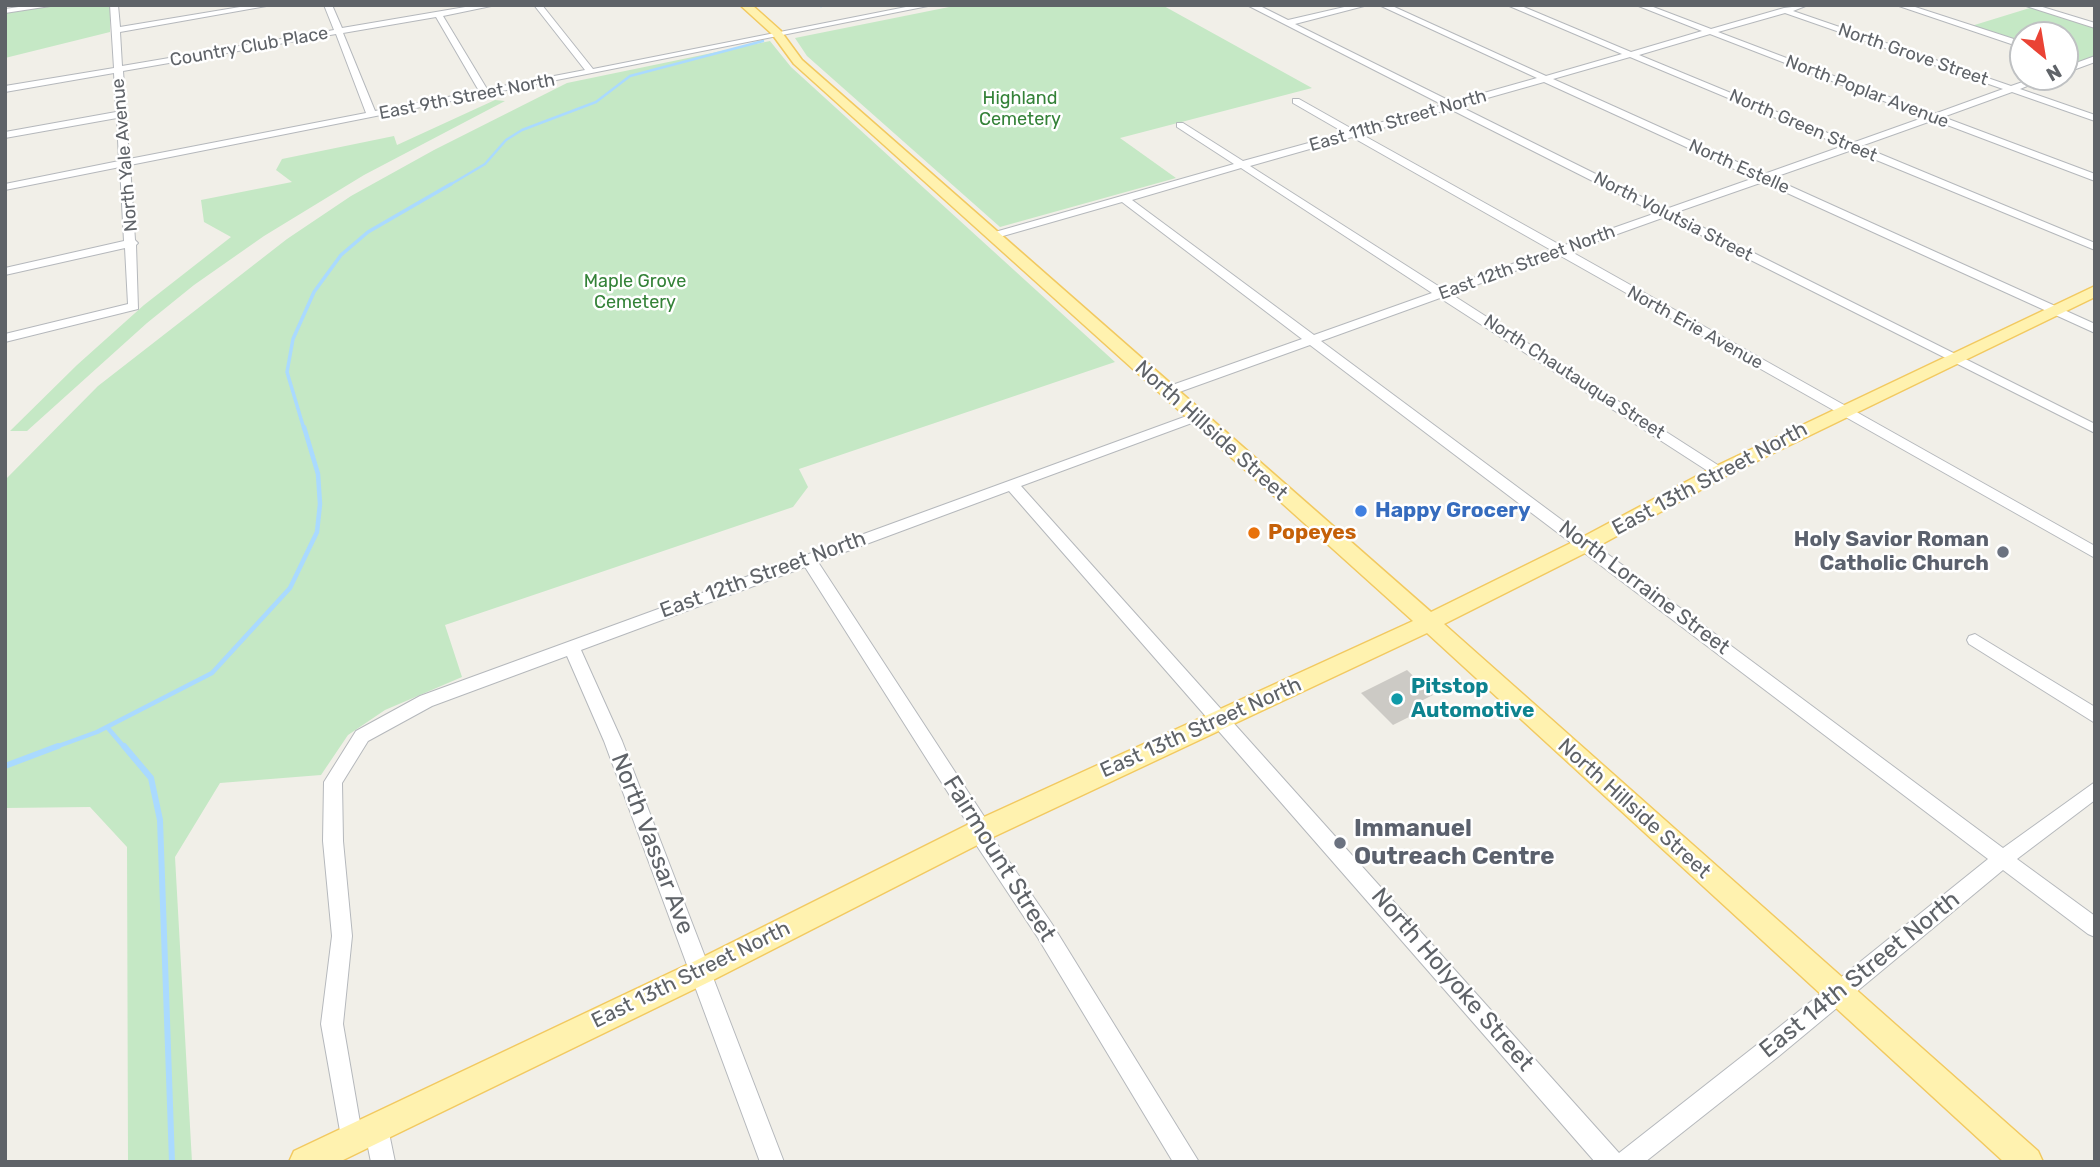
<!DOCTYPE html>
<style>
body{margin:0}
#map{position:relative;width:2100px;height:1167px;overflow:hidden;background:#f1efe8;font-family:Rubik,sans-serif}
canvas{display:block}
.frame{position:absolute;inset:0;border:7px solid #5f6368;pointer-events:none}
.north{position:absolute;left:2009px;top:21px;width:70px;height:70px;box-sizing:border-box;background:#fff;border:2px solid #bfc1c3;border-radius:50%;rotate:150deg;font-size:19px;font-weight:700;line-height:28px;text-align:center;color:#5f6368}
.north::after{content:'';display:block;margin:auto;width:24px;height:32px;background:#ea4335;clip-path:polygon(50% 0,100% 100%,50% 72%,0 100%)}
</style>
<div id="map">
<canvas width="2100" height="1167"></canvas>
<div class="frame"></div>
<div class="north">N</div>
</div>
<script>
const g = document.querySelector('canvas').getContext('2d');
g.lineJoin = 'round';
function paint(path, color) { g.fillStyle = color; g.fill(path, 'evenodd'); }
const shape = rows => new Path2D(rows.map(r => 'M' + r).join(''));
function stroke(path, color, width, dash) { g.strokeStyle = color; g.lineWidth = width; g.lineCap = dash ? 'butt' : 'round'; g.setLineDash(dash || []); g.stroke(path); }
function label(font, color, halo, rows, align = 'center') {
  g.font = font + ' Rubik,sans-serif'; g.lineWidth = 5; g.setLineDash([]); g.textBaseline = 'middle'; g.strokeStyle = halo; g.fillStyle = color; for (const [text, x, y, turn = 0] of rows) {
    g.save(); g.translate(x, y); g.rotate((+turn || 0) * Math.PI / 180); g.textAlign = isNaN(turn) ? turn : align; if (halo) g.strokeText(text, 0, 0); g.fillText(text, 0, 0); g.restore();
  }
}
const green = shape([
 [64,5,110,5,110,32,5,58,5,12],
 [959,5,1162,5,1312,88,1120,138,1176,178,1000,227,807,56,795,38],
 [2033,7,2095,26,2095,59,2080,64,2065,59,2065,35,2023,35,2023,45,1968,27],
 [770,41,791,67,1115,362,799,469,808,487,793,507,445,625,462,677,385,710,348,735,321,775,220,783,175,857,192,1162,128,1162,127,847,90,807,5,808,5,480,98,386,287,239,351,196,434,150,567,83],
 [495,100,505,101,364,175,264,236,194,285,147,323,27,431,10,431,77,365,144,305,231,237,204,222,201,200,292,182,276,170,282,159,394,136,397,145]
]);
const streamFar3 = shape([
 [821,6,824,5],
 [448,186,485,164,506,140,522,130,596,102,630,76,763,41]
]);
const streamFar2 = shape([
 [304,429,287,372,293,339,314,292,341,255,368,232,451,184]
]);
const streamFar1 = shape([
 [107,727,125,748],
 [53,748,97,732,212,673,290,588,317,532,320,504,318,474,304,427]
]);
const stream = shape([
 [124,746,151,778,160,820,172,1162],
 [5,766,58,746]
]);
const building = shape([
 [1407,670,1433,695,1419,702,1425,709,1393,725,1361,693]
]);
const minor = shape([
 [32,5,57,5,5,13,5,9,32,5],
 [110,5,118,5,120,27,252,5,272,5,120,32,122,66,334,30,324,5,332,5,342,28,477,5,496,5,443,16,487,89,585,70,534,5,542,5,593,69,916,5,933,5,130,165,135,240,138,243,136,245,138,309,5,342,5,334,128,304,125,248,5,275,5,268,124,241,120,167,5,190,5,184,119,161,117,118,5,138,5,132,116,112,114,73,5,92,5,86,114,68,110,5],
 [436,17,479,91,375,111,343,33,436,17],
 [336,34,366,113,129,159,123,71,336,34],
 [1247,5,1258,5,1288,20,1353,5,1368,5,1295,24,1452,102,1537,78,1379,5,1390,5,1546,76,1622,54,1507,5,1519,5,1631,52,1702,31,1636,5,1648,5,1711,29,1784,8,1808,5,1793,11,2011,86,2037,77,2049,77,2020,89,2095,115,2095,121,2012,92,1943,117,2095,174,2095,181,1934,120,1861,146,2095,243,2095,250,1852,150,1772,178,2095,324,2095,333,1763,182,1674,213,2095,424,2095,433,1665,217,1570,251,2095,546,2095,558,1559,255,1451,294,1724,469,1726,472,1724,475,1714,475,1440,298,1321,341,2003,848,2095,782,2095,800,2017,859,2095,916,2095,937,2088,934,2003,870,1779,1056,1645,1162,1595,1162,1009,491,818,562,989,824,993,838,1052,924,1199,1162,1173,1162,1038,938,977,846,973,832,805,567,581,650,622,741,784,1162,760,1162,604,741,567,656,432,706,368,741,342,783,343,841,352,936,343,1024,363,1140,359,1148,351,1152,343,1148,321,1024,332,936,323,841,324,782,356,731,420,696,1195,413,1200,414,1202,417,1200,420,1021,486,1619,1153,1763,1040,1988,859,1310,345,1171,395,1161,395,1161,389,1302,339,1122,202,996,238,988,238,988,234,1234,164,1177,127,1177,123,1183,123,1243,161,1345,133,1293,103,1293,99,1299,99,1354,130,1443,105,1247,5],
 [1785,13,2003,89,1934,114,1718,32,1785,13],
 [1710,34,1925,117,1852,143,1639,55,1710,34],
 [1630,57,1843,146,1764,174,1553,79,1630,57],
 [1544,82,1754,178,1666,209,1459,106,1544,82],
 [1450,109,1656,213,1562,246,1361,134,1450,109],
 [1352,137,1551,250,1443,289,1250,166,1352,137],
 [1241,168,1432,293,1314,335,1132,200,1241,168],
 [1896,5,1909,5,2023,42,2023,48,1896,5],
 [2023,5,2036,5,2095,23,2095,28,2023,5],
 [2095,56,2095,62,2065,73,2065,67,2095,56],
 [1975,634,2095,707,2095,723,1969,644,1967,640,1969,636,1975,634],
 [376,1116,384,1120,388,1128,395,1162,371,1162,364,1128,368,1120,376,1116]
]);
const major = shape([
 [740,5,752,5,780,30,802,60,1431,612,1579,539,1712,468,2095,286,2095,297,1726,476,1593,549,1444,624,2038,1151,2043,1162,2004,1162,1427,633,991,838,711,981,339,1162,289,1162,294,1151,691,963,973,822,1413,621,794,64,772,34,740,5]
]);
const markers = [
 [1361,511,7,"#3f7fe0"],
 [1254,533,7,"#e8710a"],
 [2003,552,7,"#6b7280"],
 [1397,699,7,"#0f9aa8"],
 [1340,843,7,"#6b7280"]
];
const farStreetnames = [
 ["Country Club Place",249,47,-10],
 ["North Grove Street",1913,55,19],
 ["North Poplar Avenue",1867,92,21],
 ["East 9th Street North",467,97,-11],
 ["East 11th Street North",1398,121,-16],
 ["North Green Street",1803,126,23],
 ["North Yale Avenue",125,155,-95],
 ["North Estelle",1739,167,24],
 ["North Volutsia Street",1673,217,27],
 ["East 12th Street North",1527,263,-20],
 ["North Erie Avenue",1695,328,29],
 ["North Chautauqua Street",1574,377,33]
];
const farParknames = [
 ["Highland",1020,99],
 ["Cemetery",1020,120],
 ["Maple Grove",635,282],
 ["Cemetery",635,303]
];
const streetNames = [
 ["North Hillside Street",1211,431,42],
 ["East 13th Street North",1710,479,-28],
 ["East 12th Street North",763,575,-20],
 ["North Lorraine Street",1644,588,37],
 ["East 13th Street North",1201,728,-24],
 ["North Hillside Street",1634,809,42],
 ["East 13th Street North",691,975,-26]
];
const shopNames = [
 ["Happy Grocery",1375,511]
];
const foodNames = [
 ["Popeyes",1268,533]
];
const worshipNames = [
 ["Holy Savior Roman",1989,540],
 ["Catholic Church",1989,564]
];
const cultureNames = [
 ["Pitstop",1411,687],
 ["Automotive",1411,711]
];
const nearWorshipnames = [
 ["Immanuel",1354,829],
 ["Outreach Centre",1354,857]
];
const nearStreetnames = [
 ["North Vassar Ave",652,844,69],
 ["Fairmount Street",999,859,58],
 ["East 14th Street North",1860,975,-39],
 ["North Holyoke Street",1452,980,49]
];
paint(green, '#c5e8c5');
stroke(streamFar3, '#aadaff', 2.5);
stroke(streamFar2, '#aadaff', 3.5);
stroke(streamFar1, '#aadaff', 4.5);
stroke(stream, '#aadaff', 6);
paint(building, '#cccac5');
stroke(minor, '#b5b8bc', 2);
stroke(major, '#f2c960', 3);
paint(minor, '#fff');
paint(major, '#fff2af');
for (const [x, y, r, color] of markers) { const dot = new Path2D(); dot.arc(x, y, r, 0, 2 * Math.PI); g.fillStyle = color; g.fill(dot); stroke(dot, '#fff', 2.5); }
label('18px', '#5f6368', '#fff', farStreetnames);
label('18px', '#348238', '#fff', farParknames);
label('21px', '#5f6368', '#fff', streetNames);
label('bold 21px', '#366cbe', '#fff', shopNames, 'left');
label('bold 21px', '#c56008', '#fff', foodNames, 'left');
label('bold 21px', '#5b616d', '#fff', worshipNames, 'right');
label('bold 21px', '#0d838f', '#fff', cultureNames, 'left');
label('bold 24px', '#5b616d', '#fff', nearWorshipnames, 'left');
label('24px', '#5f6368', '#fff', nearStreetnames);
</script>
